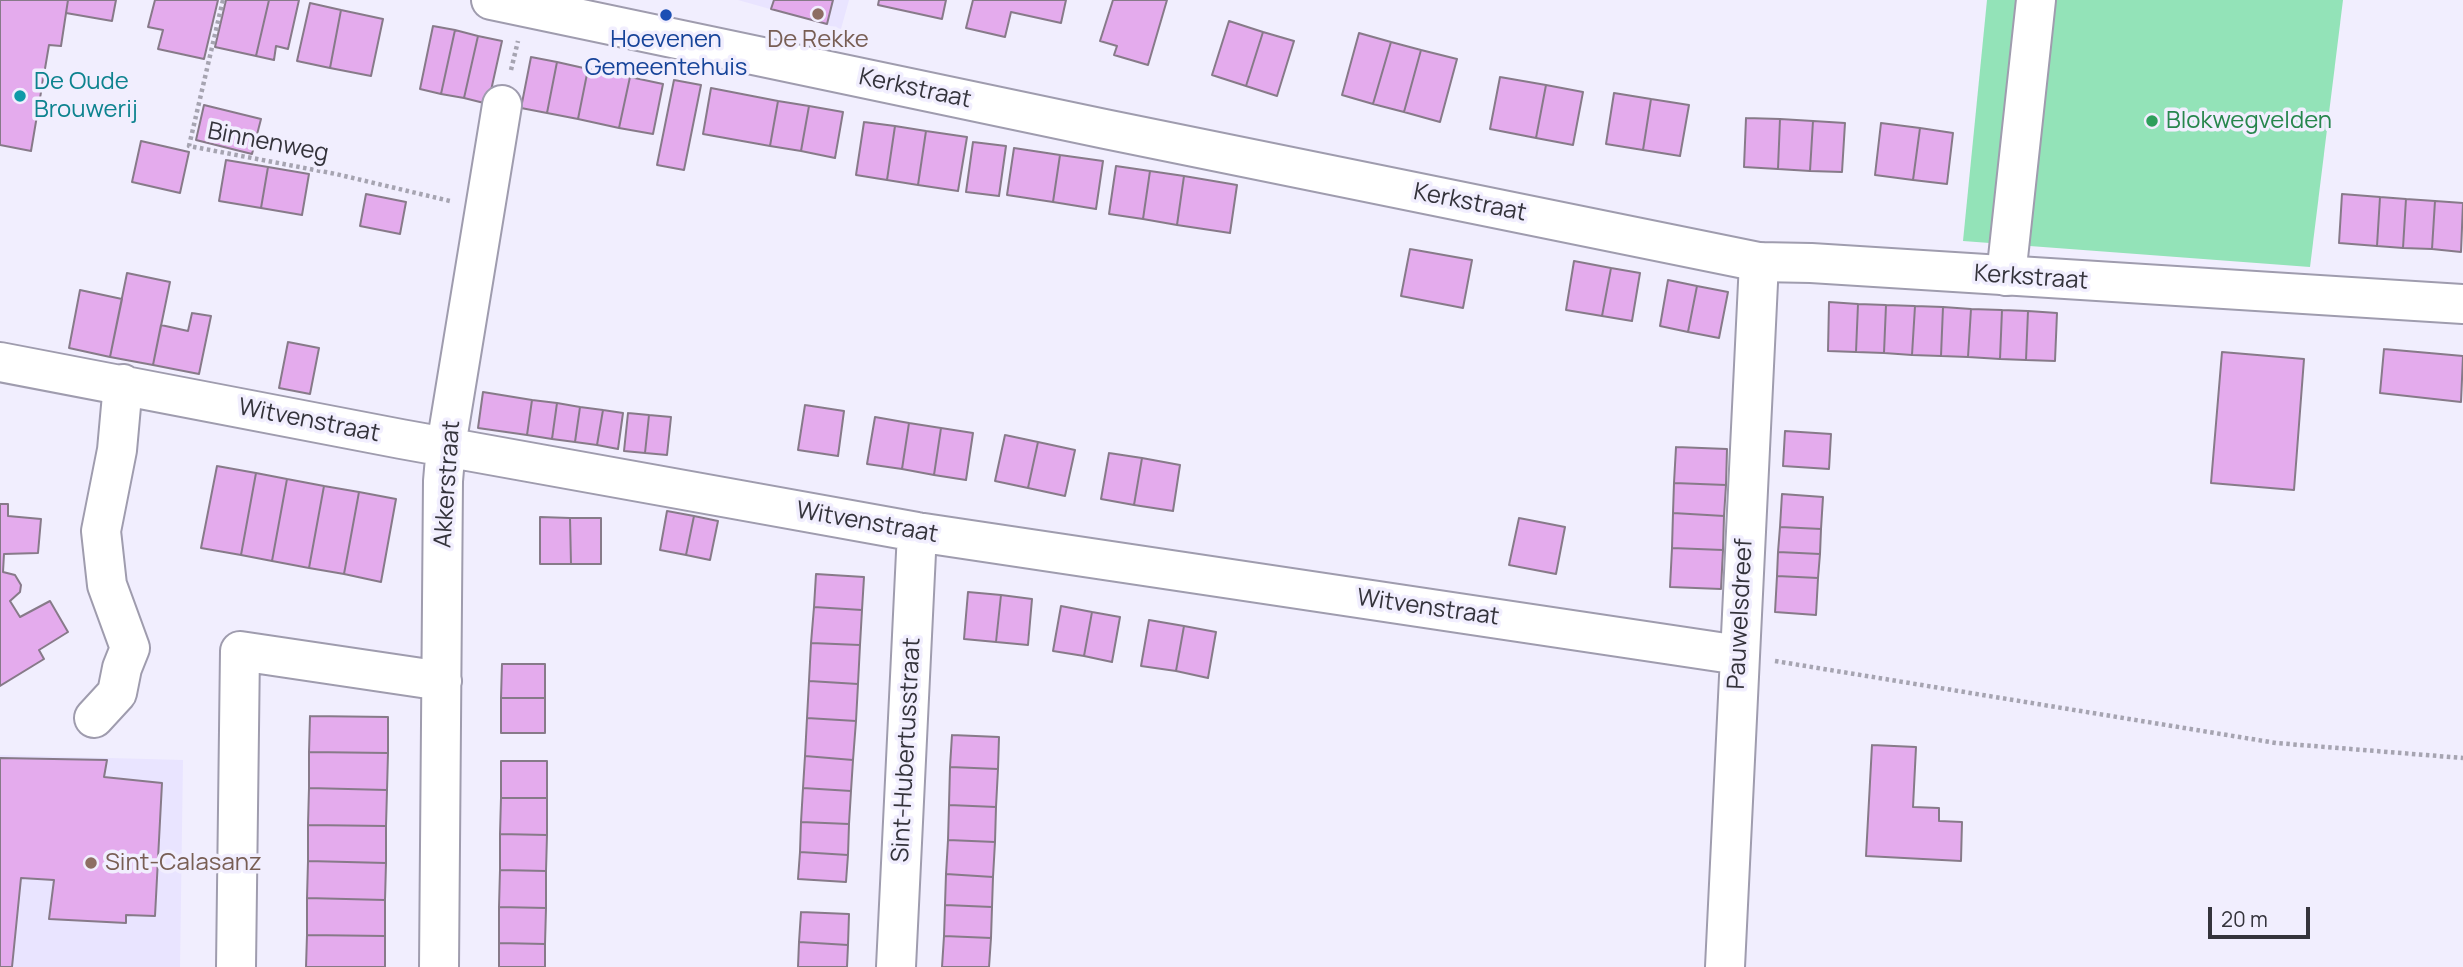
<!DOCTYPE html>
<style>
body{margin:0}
#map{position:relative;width:2463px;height:967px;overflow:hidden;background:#f1eefe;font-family:Manrope,sans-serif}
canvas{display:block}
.scale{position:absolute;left:2208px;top:907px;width:102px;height:32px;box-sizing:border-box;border:4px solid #34333b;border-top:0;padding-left:9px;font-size:21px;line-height:24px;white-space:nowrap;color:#34333b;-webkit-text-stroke:5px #f1eefe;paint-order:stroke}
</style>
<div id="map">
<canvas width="2463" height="967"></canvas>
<div class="scale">20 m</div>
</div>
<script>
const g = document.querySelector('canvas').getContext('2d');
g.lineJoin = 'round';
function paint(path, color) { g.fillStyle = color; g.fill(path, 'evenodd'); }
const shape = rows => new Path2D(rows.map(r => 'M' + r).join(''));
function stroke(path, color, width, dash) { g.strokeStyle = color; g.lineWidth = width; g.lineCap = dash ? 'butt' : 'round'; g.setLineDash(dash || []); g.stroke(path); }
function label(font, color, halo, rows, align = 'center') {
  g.font = font + ' Manrope,sans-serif'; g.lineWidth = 7; g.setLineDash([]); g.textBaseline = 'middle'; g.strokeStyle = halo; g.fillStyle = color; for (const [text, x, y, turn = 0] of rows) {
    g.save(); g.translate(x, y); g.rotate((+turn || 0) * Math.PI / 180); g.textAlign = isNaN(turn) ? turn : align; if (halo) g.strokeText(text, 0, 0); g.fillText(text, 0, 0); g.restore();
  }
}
const built = shape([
 [738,0,849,0,841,29],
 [0,755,183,760,180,967,0,967]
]);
const green = shape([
 [1987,0,2343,0,2310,267,1963,241]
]);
const building = shape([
 [0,0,68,0,61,46,49,45,31,151,0,145,0,0],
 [68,0,116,0,112,21,66,13,68,0],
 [155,0,218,0,204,59,158,49,163,30,148,27,155,0],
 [226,0,269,0,256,56,215,47,226,0],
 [269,0,299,0,288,49,276,46,274,60,256,56,269,0],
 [774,0,833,0,827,24,771,9,774,0],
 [879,0,946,0,942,19,878,5,879,0],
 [973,0,1066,0,1061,23,1011,12,1005,37,966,28,973,0],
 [1113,0,1167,0,1148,65,1114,55,1117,46,1100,41,1113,0],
 [310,3,341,10,330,68,297,61,310,3],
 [341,10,383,19,371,76,330,68,341,10],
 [1229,21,1263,32,1246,86,1212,75,1229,21],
 [433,26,455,30,441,94,420,89,433,26],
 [455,30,478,36,464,98,441,94,455,30],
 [1263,32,1294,41,1277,96,1246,86,1263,32],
 [1359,33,1391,42,1373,104,1342,95,1359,33],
 [478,36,502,41,488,104,464,98,478,36],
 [1391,42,1421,50,1404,112,1373,104,1391,42],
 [1421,50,1457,59,1440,122,1404,112,1421,50],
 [531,57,557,62,547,113,521,108,531,57],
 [557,62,588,69,578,119,547,113,557,62],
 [588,69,630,77,619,128,578,119,588,69],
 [630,77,663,84,653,134,619,128,630,77],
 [1500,77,1546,85,1536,138,1490,129,1500,77],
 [674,80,701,85,684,170,657,165,674,80],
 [1546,85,1583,92,1573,145,1536,138,1546,85],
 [711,88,778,101,770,146,703,134,711,88],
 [1614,93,1651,99,1643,150,1606,144,1614,93],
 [1651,99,1689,105,1680,156,1643,150,1651,99],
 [778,101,809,106,801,151,770,146,778,101],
 [204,105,261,119,252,154,196,140,204,105],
 [809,106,843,112,835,158,801,151,809,106],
 [1746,118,1780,119,1778,169,1744,167,1746,118],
 [1780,119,1813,121,1810,171,1778,169,1780,119],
 [1813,121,1845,123,1842,172,1810,171,1813,121],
 [864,122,895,126,887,180,856,175,864,122],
 [1881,123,1920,128,1913,180,1875,175,1881,123],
 [895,126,926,131,918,185,887,180,895,126],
 [1920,128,1953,133,1947,184,1913,180,1920,128],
 [926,131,967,137,958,191,918,185,926,131],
 [141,141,189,152,180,193,132,182,141,141],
 [973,142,1006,146,999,196,966,192,973,142],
 [1014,148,1060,155,1053,202,1007,195,1014,148],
 [1060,155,1103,161,1096,209,1053,202,1060,155],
 [226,160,268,167,261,208,219,201,226,160],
 [1116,166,1150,171,1143,219,1109,214,1116,166],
 [268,167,309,174,302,215,261,208,268,167],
 [1150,171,1184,176,1177,225,1143,219,1150,171],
 [1184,176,1237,185,1230,233,1177,225,1184,176],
 [366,194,406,202,400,234,360,226,366,194],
 [2342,194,2380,197,2377,246,2339,243,2342,194],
 [2380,197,2406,199,2403,248,2377,246,2380,197],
 [2406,199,2435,201,2432,249,2403,248,2406,199],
 [2435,201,2463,203,2461,252,2432,249,2435,201],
 [1410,249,1472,260,1463,308,1401,296,1410,249],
 [1574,261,1611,268,1602,316,1566,310,1574,261],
 [1611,268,1640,273,1632,321,1602,316,1611,268],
 [127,273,170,282,153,365,110,357,127,273],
 [1668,280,1697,286,1688,332,1660,326,1668,280],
 [1697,286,1728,292,1719,338,1688,332,1697,286],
 [80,290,122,299,110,357,69,348,80,290],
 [1829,302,1858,304,1856,352,1828,351,1829,302],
 [1858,304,1886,305,1884,353,1856,352,1858,304],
 [1886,305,1915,306,1912,355,1884,353,1886,305],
 [1915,306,1943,307,1941,356,1912,355,1915,306],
 [1943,307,1971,309,1968,357,1941,356,1943,307],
 [1971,309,2002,310,2000,359,1968,357,1971,309],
 [2002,310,2028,311,2026,360,2000,359,2002,310],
 [2028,311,2057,313,2055,361,2026,360,2028,311],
 [192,313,211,316,199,374,153,365,161,325,188,331,192,313],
 [288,342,319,348,310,394,279,388,288,342],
 [2384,349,2463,356,2461,402,2380,393,2384,349],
 [2222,352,2304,359,2294,490,2211,483,2222,352],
 [483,392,532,400,527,435,478,428,483,392],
 [532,400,557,403,552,439,527,435,532,400],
 [557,403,580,407,575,442,552,439,557,403],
 [805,405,844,411,838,456,798,450,805,405],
 [580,407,603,410,597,445,575,442,580,407],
 [603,410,623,413,618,449,597,445,603,410],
 [628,413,649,415,645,453,624,451,628,413],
 [649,415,671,417,667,455,645,453,649,415],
 [875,417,909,423,902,469,867,464,875,417],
 [909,423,941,428,934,475,902,469,909,423],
 [941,428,973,433,966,480,934,475,941,428],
 [1785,431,1831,434,1829,469,1783,466,1785,431],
 [1005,435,1038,442,1028,488,995,481,1005,435],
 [1038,442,1075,450,1065,496,1028,488,1038,442],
 [1676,447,1727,449,1726,485,1674,483,1676,447],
 [1109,453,1142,458,1134,505,1101,499,1109,453],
 [1142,458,1180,465,1173,511,1134,505,1142,458],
 [217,466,256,473,241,555,201,548,217,466],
 [256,473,287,479,272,561,241,555,256,473],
 [287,479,324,486,309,568,272,561,287,479],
 [1674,483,1726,485,1724,516,1673,513,1674,483],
 [324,486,359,492,344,574,309,568,324,486],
 [359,492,396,499,381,582,344,574,359,492],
 [1782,494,1823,497,1821,529,1780,527,1782,494],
 [0,504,8,504,8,516,41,519,38,553,4,554,3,572,15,575,21,585,20,592,10,601,20,617,50,601,68,632,39,650,44,659,0,686,0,504],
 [667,511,694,516,686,555,660,550,667,511],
 [1673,513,1724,516,1723,550,1672,548,1673,513],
 [694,516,718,521,710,560,686,555,694,516],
 [540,517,570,518,571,564,540,564,540,517],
 [570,518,601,518,601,564,571,564,570,518],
 [1519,518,1565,527,1556,574,1509,565,1519,518],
 [1780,527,1821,529,1820,554,1778,552,1780,527],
 [1672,548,1723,550,1721,589,1670,587,1672,548],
 [1778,552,1820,554,1818,578,1777,576,1778,552],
 [816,574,864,577,862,610,814,607,816,574],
 [1777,576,1818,578,1816,615,1775,612,1777,576],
 [968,592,1001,595,996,642,964,639,968,592],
 [1001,595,1032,599,1028,645,996,642,1001,595],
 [1061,606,1092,612,1084,656,1053,651,1061,606],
 [814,607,862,610,860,645,811,643,814,607],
 [1092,612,1120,617,1112,662,1084,656,1092,612],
 [1149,620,1184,626,1176,671,1141,666,1149,620],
 [1184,626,1216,632,1208,678,1176,671,1184,626],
 [811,643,860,645,858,684,809,681,811,643],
 [502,664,545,664,545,698,501,698,502,664],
 [809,681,858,684,856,721,807,718,809,681],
 [501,698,545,698,545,733,501,733,501,698],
 [310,716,388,717,388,753,309,752,310,716],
 [807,718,856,721,853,760,805,756,807,718],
 [952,735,999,737,998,769,950,767,952,735],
 [1872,745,1916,747,1913,807,1939,808,1939,821,1962,822,1961,861,1866,856,1872,745],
 [309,752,388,753,387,790,309,788,309,752],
 [805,756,853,760,851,791,803,788,805,756],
 [0,758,107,760,104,777,162,783,155,916,126,915,126,923,49,919,54,880,21,878,12,967,0,967,0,758],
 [501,761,547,761,547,798,501,798,501,761],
 [950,767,998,769,996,807,949,805,950,767],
 [309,788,387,790,386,826,308,825,309,788],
 [803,788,851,791,849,824,801,822,803,788],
 [501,798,547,798,547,835,500,834,501,798],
 [949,805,996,807,995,842,948,840,949,805],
 [801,822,849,824,848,855,800,852,801,822],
 [308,825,386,826,386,863,308,861,308,825],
 [500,834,547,835,546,871,500,870,500,834],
 [948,840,995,842,993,877,946,874,948,840],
 [800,852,848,855,846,882,798,879,800,852],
 [308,861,386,863,385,900,307,898,308,861],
 [500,870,546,871,546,908,499,907,500,870],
 [946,874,993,877,992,907,945,905,946,874],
 [307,898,385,900,385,936,307,935,307,898],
 [945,905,992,907,991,938,944,936,945,905],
 [499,907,546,908,545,944,499,943,499,907],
 [801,912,849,914,848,945,799,942,801,912],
 [307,935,385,936,385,967,306,967,307,935],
 [944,936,991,938,989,967,942,967,944,936],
 [799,942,848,945,847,967,798,967,799,942],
 [499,943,545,944,545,967,499,967,499,943]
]);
const path = shape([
 [223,0,189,146,336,174,450,201],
 [511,70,518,41],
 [1775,661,2276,743,2463,758]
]);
const minor = shape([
 [2006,276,2036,0],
 [0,362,401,439,917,532,1739,655],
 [94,718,117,693,122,668,130,648,107,585,101,531,117,450,123,384],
 [236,967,240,651,442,681],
 [439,967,443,481,446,446,502,105],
 [896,967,917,532],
 [1725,967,1759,262]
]);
const major = shape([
 [491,0,1105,129,1759,262,1811,263,2463,304]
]);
const markers = [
 [818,14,7,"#8d6e63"],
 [666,15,7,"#1a4fb4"],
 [20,96,7,"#0f9aa8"],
 [2152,121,7,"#2e9e5b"],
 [91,863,7,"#8d6e63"]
];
const transitNames = [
 ["Hoevenen",666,40],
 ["Gemeentehuis",666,68]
];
const educationNames = [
 ["De Rekke",818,40],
 ["Sint-Calasanz",105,863,"left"]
];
const cultureNames = [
 ["De Oude",34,82],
 ["Brouwerij",34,110]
];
const streetNames = [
 ["Kerkstraat",915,89,12],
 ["Binnenweg",268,143,11],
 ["Kerkstraat",1470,203,11],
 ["Kerkstraat",2031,278,4],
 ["Witvenstraat",309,421,11],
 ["Akkerstraat",448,484,-86],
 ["Witvenstraat",867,523,10],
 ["Witvenstraat",1428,608,8],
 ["Pauwelsdreef",1741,614,-87],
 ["Sint-Hubertusstraat",907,750,-87]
];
const leisureNames = [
 ["Blokwegvelden",2166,121]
];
paint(built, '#e9e4ff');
paint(green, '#93e3b8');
paint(building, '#e4abed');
stroke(building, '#877a89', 2);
stroke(minor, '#9f9cae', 42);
stroke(major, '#9f9cae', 42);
stroke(path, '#a6a4b1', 4.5, [3.5, 3.5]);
stroke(minor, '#fff', 38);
stroke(major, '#fff', 38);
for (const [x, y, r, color] of markers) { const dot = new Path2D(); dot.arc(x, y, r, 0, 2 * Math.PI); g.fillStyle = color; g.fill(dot); stroke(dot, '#f1eefe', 2.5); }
label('24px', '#164399', '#f1eefe', transitNames);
label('24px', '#785e54', '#f1eefe', educationNames);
label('24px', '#0d838f', '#f1eefe', cultureNames, 'left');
label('24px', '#34333b', '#f1eefe', streetNames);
label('24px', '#27864d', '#f1eefe', leisureNames, 'left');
</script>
